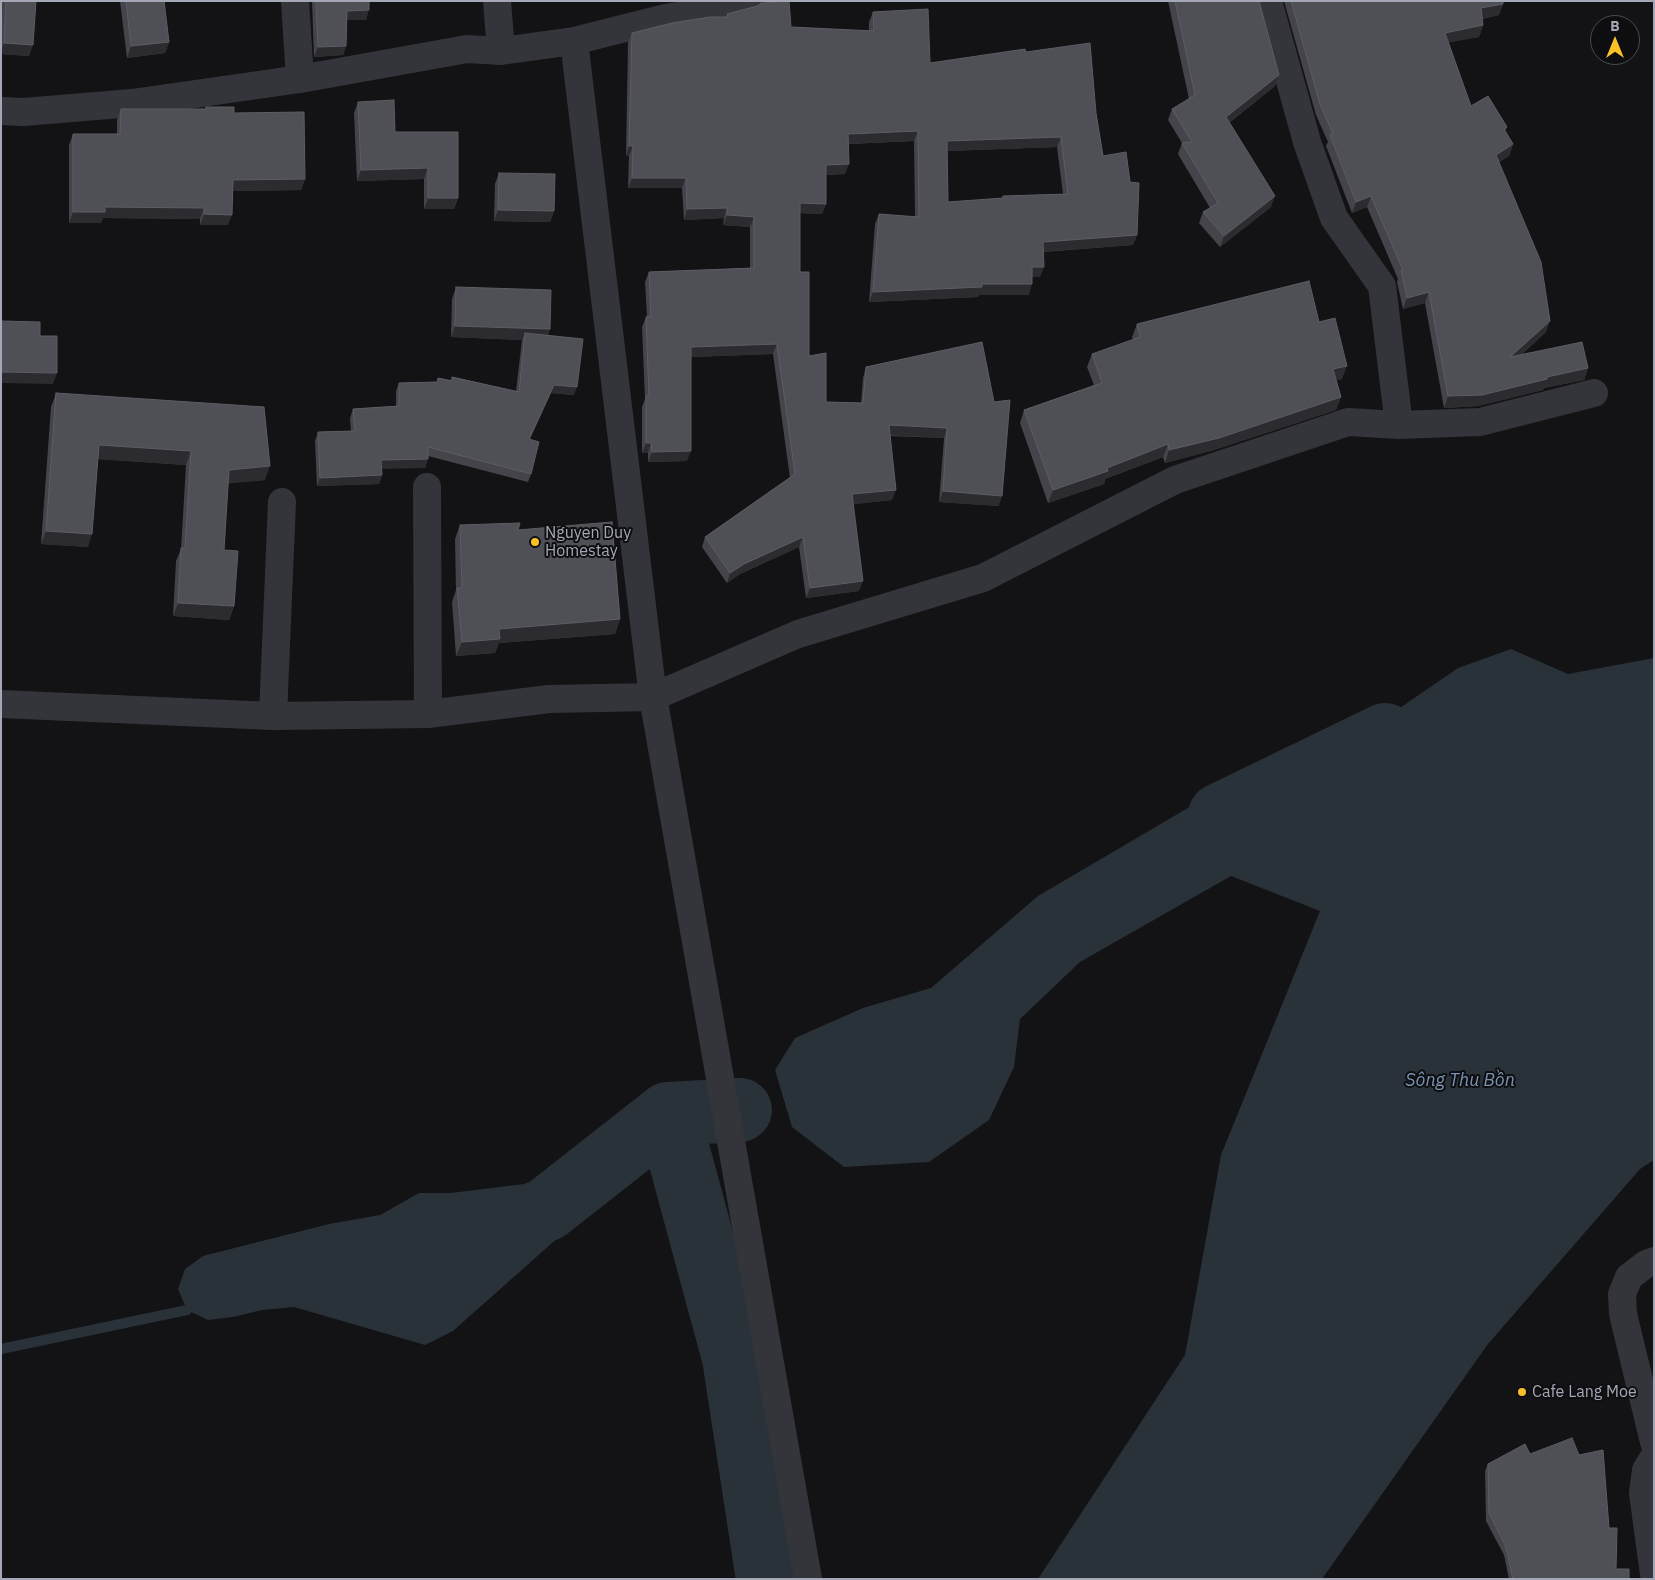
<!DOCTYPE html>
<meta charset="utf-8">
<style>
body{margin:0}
#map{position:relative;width:1655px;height:1580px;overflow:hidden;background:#131315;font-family:"IBM Plex Sans",sans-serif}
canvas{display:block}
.frame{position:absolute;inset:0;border:2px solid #a4a8b6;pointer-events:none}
.north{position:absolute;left:1590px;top:15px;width:50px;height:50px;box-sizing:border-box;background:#0e0e10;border:1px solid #4a4c52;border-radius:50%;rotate:0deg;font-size:14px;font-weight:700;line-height:20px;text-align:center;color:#a4a8b6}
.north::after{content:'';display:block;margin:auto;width:18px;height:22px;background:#fac126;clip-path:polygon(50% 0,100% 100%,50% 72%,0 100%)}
</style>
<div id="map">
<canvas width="1655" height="1580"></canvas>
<div class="frame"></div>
<div class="north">B</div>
</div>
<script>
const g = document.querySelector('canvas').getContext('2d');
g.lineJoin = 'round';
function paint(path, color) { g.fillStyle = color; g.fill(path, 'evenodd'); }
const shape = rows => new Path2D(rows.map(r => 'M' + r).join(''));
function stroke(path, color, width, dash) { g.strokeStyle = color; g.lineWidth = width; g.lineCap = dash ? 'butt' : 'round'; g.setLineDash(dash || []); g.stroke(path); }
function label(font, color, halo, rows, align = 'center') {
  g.font = font + ' "IBM Plex Sans",sans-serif'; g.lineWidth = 4; g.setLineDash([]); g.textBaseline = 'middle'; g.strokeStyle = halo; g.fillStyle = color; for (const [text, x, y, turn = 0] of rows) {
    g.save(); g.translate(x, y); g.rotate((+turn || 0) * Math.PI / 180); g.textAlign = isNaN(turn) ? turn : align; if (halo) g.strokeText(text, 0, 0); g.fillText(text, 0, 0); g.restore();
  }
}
const water = shape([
 [1511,649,1568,674,1654,658,1654,1160,1640,1169,1488,1344,1322,1579,1038,1579,1185,1355,1221,1155,1320,911,1231,876,1080,962,1020,1019,1014,1067,989,1120,929,1162,844,1167,792,1127,775,1070,795,1038,863,1008,931,988,1038,896,1198,802,1302,775,1458,668],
 [577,1162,586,1162,596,1165,598,1169,587,1212,453,1331,425,1345,294,1307,262,1310,233,1317,208,1320,187,1310,178,1289,185,1269,203,1256,329,1224,380,1215,419,1193,451,1193,556,1180,571,1166]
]);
const stream = shape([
 [1,1349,187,1310]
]);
const river = shape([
 [1220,815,1385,735],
 [668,1114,734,1358,768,1579],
 [527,1218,547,1209,668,1114,740,1110]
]);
const street = shape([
 [295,1,300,79],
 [497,1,501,51],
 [1268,1,1307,142,1334,218,1382,286,1399,425],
 [574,41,653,697,808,1579],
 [1,111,24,112,132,103,300,79,467,49,501,51,574,41,665,18,712,11,749,1],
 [427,487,428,714],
 [1,704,273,716,428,714,549,699,653,697,798,634,983,578,1175,480,1348,422,1399,425,1480,422,1594,393],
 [273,716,282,502],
 [1654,1261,1646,1264,1629,1277,1622,1294,1623,1314,1654,1442],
 [1654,1457,1646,1470,1643,1493,1654,1574]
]);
const wall = shape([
 [2,1,36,1,29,56,1,54],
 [120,1,164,1,169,42,165,53,127,58],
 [312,1,369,1,366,20,347,20,346,46,343,55,314,57],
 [1168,1,1259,1,1279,75,1275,86,1229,123,1271,207,1220,247,1199,223,1203,212,1210,208,1178,154,1182,143,1168,120,1172,109,1189,99],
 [1284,1,1503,1,1503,4,1499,15,1482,19,1483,25,1479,37,1448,42,1471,106,1507,127,1505,131,1513,144,1509,156,1499,162,1546,332,1521,355,1588,368,1584,380,1544,388,1543,390,1478,406,1444,408,1425,303,1403,309,1397,282,1398,279,1367,207,1352,213,1326,146,1328,142,1316,115],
 [873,12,930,63,1026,52,1096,113,1103,156,1137,235,1133,245,1043,252,1040,277,1032,277,1029,295,979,295,978,297,869,302,875,224,879,214,915,217,914,141,849,144,845,174,826,175,826,204,822,214,800,213,800,272,809,356,826,402,861,403,863,378,866,367,982,342,999,506,939,502,944,438,890,436,892,500,853,504,859,591,806,598,799,547,740,574,727,583,702,547,705,537,790,478,773,354,691,357,687,461,648,462,648,453,642,453,642,407,645,399,642,327,646,317,647,317,645,282,649,272,750,268,750,227,723,225,724,218,684,220,682,188,628,188,629,156,626,156,628,43,632,33,726,17,727,14,791,27,869,31,869,22],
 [1057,147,1063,194,1003,196,1002,199,948,202,947,151],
 [358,102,395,132,458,198,454,209,424,209,424,179,357,181,354,113],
 [206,107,234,113,305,179,301,190,233,191,228,225,200,225,200,219,103,218,101,223,69,223,69,145,73,134,117,134,117,120,121,109,205,109],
 [499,173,554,211,550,222,494,221,495,184],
 [456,287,550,329,548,335,574,395,551,393,530,439,531,474,528,482,428,456,425,468,382,468,382,475,379,484,317,486,315,441,318,432,351,431,350,418,353,409,396,406,396,391,399,383,437,382,438,378,451,380,452,377,516,391,522,340,451,337,452,299],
 [1319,322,1342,379,1336,380,1341,397,1336,410,1214,450,1165,463,1163,457,1105,479,1104,484,1048,503,1020,423,1024,410,1094,385,1087,367,1092,354,1133,340,1132,337,1137,324],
 [56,393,265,480,228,483,224,550,234,606,229,620,173,616,176,561,181,549,186,465,98,459,88,547,41,544,51,407],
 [460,525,518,530,620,619,615,634,499,643,495,653,456,656,452,602,456,590,455,539],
 [1530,1454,1609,1528,1616,1569,1629,1579,1509,1579,1504,1555,1486,1521,1485,1471,1488,1464]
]);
const shadedWall = shape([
 [1503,4,1499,15,1476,20,1481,8],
 [369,10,366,20,344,20,347,11],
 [1483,25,1479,37,1441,44,1445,33],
 [169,42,165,53,127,58,131,46],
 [4,43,33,45,29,56,1,54,1,50],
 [346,46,343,55,314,57,318,47],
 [1279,75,1275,86,1222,128,1226,117],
 [918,131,914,141,845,144,848,134],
 [1061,137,1057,147,944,151,947,141],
 [1513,144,1509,156,1492,166,1496,155],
 [629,146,633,146,629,156,626,156],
 [849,164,845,174,822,175,826,165],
 [428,168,424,179,357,181,361,170],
 [632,178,686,178,682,188,628,188],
 [305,179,301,190,229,191,233,180],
 [1275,196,1271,207,1220,247,1224,236],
 [1371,196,1367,207,1352,213,1356,202],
 [428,198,458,198,454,209,424,209],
 [800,203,826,204,822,214,796,213],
 [105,207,204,208,200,219,103,218,101,223,69,223,73,212],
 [727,208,724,218,684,220,687,209],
 [498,210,554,211,550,222,494,221],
 [204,214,232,215,228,225,200,225],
 [727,215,754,217,750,227,723,225],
 [1137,235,1133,245,1039,252,1043,242],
 [1032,267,1044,267,1040,277,1029,277],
 [982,284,1032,284,1029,295,979,295,978,297,869,302,873,292],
 [1429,292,1425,303,1403,309,1407,298],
 [1550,321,1546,332,1506,368,1510,357],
 [455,326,550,329,546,340,525,333,522,340,451,337],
 [777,344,773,354,687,357,691,347],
 [1347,366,1342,379,1329,382,1333,369],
 [1588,368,1584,380,1544,388,1543,390,1478,406,1444,408,1448,396],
 [1,372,57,373,53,384,1,383],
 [554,385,577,387,574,395,551,393,526,448],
 [1341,397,1336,410,1214,450,1165,463,1169,450],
 [889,425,947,428,944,438,885,435],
 [646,443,651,443,648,453,642,453],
 [1168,444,1163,457,1105,479,1104,484,1048,503,1053,490],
 [99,445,191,451,186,465,94,459],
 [691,451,687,461,648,462,652,452],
 [428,459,425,468,378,469,381,460],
 [270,466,265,480,224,484,229,470],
 [382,475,379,484,317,486,320,478],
 [896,490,892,500,848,505,852,494],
 [943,491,1002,496,999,506,939,502],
 [46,531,92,534,88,547,41,544],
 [803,537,799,547,740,574,727,583,730,573,744,564],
 [863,581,859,591,806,598,810,588],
 [178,603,234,606,229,620,173,616],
 [620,619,615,634,499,643,495,653,456,656,462,642,499,629]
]);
const building = shape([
 [6,1,36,1,33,45,4,43,6,1],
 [126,1,164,1,169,42,131,46,126,1],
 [316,1,369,1,369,10,347,11,346,46,318,47,316,1],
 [789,1,791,27,874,31,873,12,928,9,930,63,1025,49,1026,52,1090,43,1096,113,1103,156,1126,152,1130,182,1139,183,1137,235,1043,242,1044,267,1032,267,1032,284,982,284,982,287,873,292,879,214,919,217,918,131,848,134,849,164,826,165,826,204,800,203,800,272,809,272,809,356,826,353,826,402,863,403,866,367,982,342,994,402,1010,400,1002,496,943,491,947,428,889,425,896,490,852,494,863,581,810,588,803,537,744,564,730,573,705,537,795,474,777,344,691,347,691,451,652,452,651,443,646,443,646,396,649,396,646,317,651,316,649,272,754,268,754,217,727,215,727,208,687,209,686,178,632,178,633,146,629,146,632,33,672,23,710,17,728,17,727,14,757,6,762,3,789,1],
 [1061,137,1068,194,1003,196,1003,198,948,202,947,141,1061,137],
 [1175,1,1259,1,1279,75,1226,117,1275,196,1224,236,1203,212,1218,203,1182,143,1192,142,1172,109,1195,95,1175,1],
 [1291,1,1503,1,1503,4,1481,8,1483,25,1445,33,1471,106,1488,96,1507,127,1504,129,1513,144,1496,155,1541,262,1550,321,1510,357,1582,342,1588,368,1547,377,1547,379,1482,395,1448,396,1429,292,1407,298,1401,270,1403,270,1371,196,1356,202,1330,135,1333,134,1320,104,1291,1],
 [394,100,395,132,458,132,458,198,428,198,428,168,361,170,358,102,394,100],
 [206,107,234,107,234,113,304,112,305,179,233,180,232,215,204,214,204,208,105,207,105,212,73,212,73,134,120,134,121,109,206,109,206,107],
 [499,173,555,174,554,211,498,210,499,173],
 [1309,281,1319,322,1335,318,1347,366,1333,369,1341,397,1219,438,1169,450,1168,444,1107,468,1108,471,1053,490,1024,410,1102,383,1092,354,1140,337,1137,324,1309,281],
 [456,287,551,290,550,329,455,326,456,287],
 [1,321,40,322,40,336,57,336,57,373,1,372,1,321],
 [525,333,583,339,577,387,554,385,529,439,539,442,531,474,428,447,428,459,381,460,382,475,320,478,318,432,355,431,353,409,399,406,399,383,437,382,438,378,452,381,452,377,519,392,525,333],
 [56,393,264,407,270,466,229,470,224,550,238,551,234,606,178,603,181,548,185,548,191,451,99,445,92,534,46,531,56,393],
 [612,522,620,619,499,629,500,639,462,642,457,588,462,588,460,525,520,523,518,530,612,522],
 [1572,1438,1579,1455,1603,1450,1609,1528,1617,1528,1616,1569,1629,1569,1629,1579,1513,1579,1506,1547,1489,1513,1488,1464,1525,1444,1530,1454,1572,1438]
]);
const markers = [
 [535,542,5,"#fac126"],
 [1522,1392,5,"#fac126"]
];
const poiNames = [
 ["Nguyen Duy",545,533],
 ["Homestay",545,551],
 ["Cafe Lang Moe",1532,1392]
];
const waterNames = [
 ["Sông Thu Bồn",1460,1081]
];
paint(water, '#293139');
stroke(stream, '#293139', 10);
stroke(river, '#293139', 64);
stroke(street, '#34353a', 28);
paint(wall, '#44444a');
paint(shadedWall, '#2c2c30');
paint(building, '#4f4f56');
stroke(building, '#5c5d65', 1);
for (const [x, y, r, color] of markers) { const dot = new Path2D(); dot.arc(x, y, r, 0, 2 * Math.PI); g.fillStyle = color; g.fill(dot); stroke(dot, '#0e0e10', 2); }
label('16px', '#a4a8b6', '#0e0e10', poiNames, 'left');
label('italic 18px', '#7994b3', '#0e0e10', waterNames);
</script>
